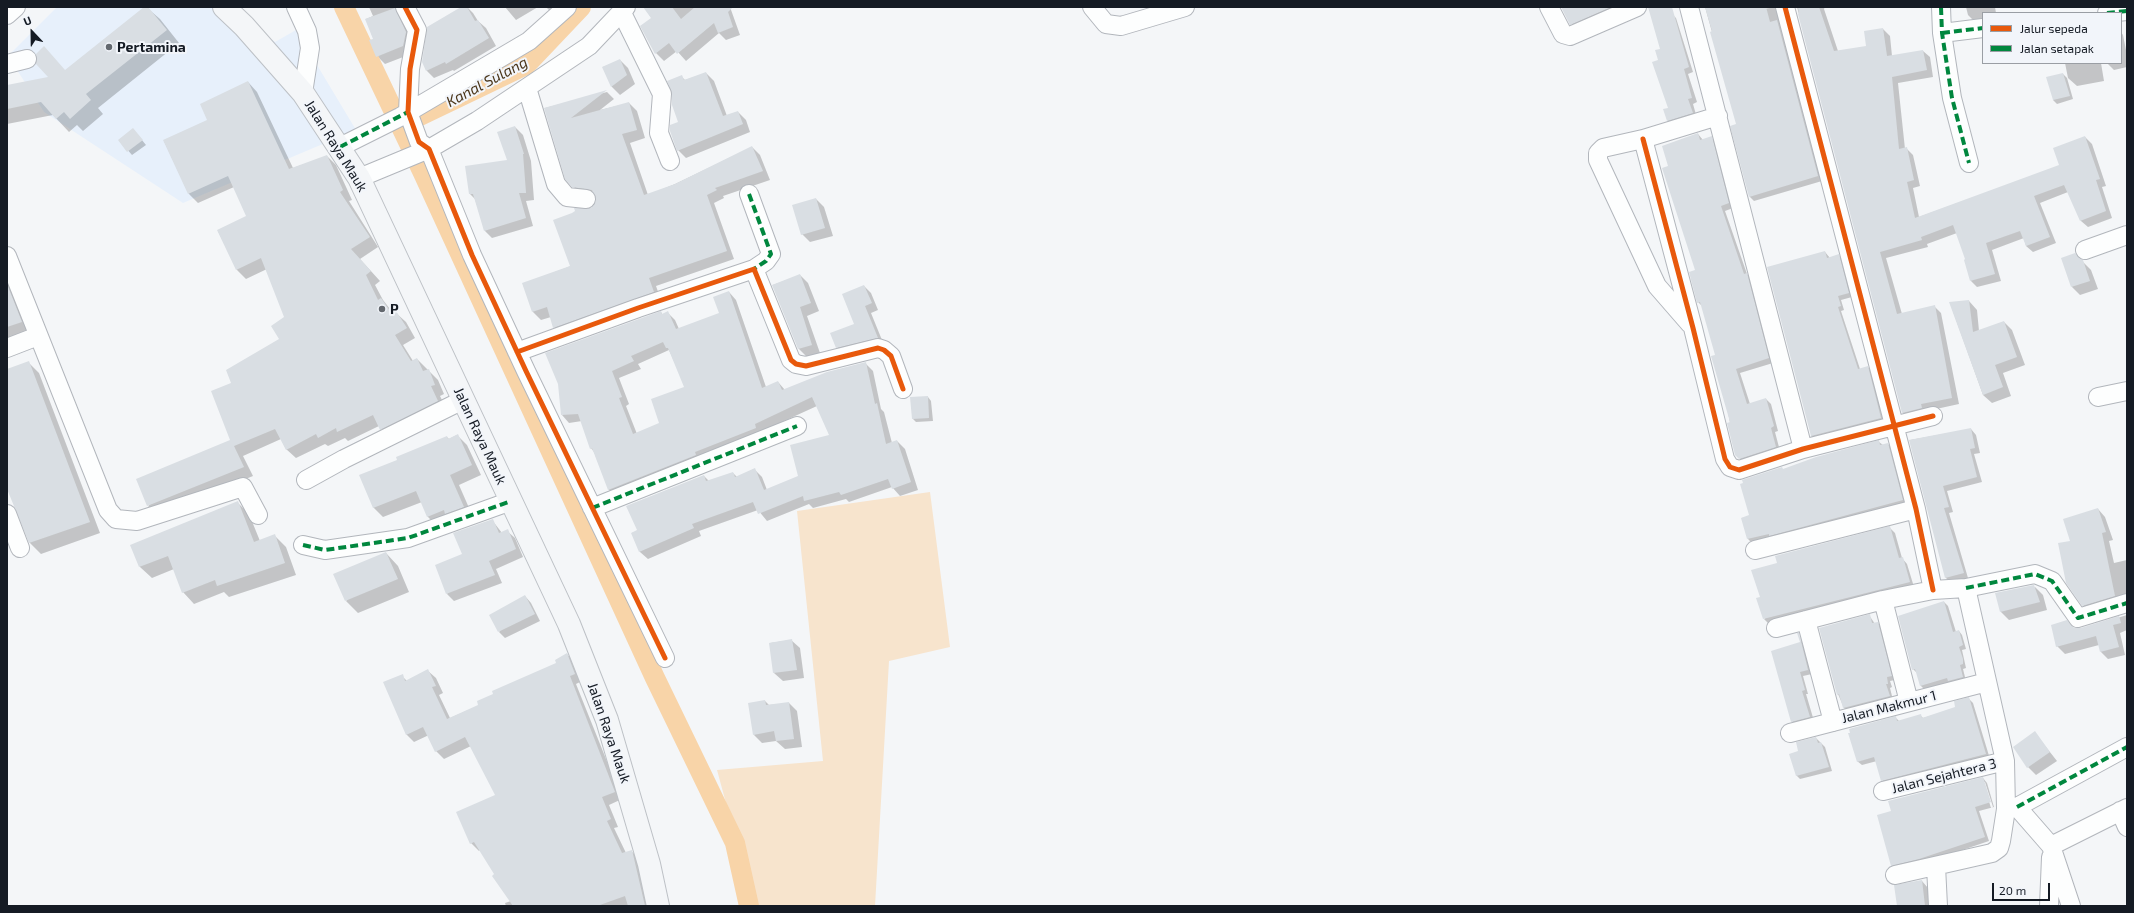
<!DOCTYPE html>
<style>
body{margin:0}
#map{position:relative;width:2134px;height:913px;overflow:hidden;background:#f4f6f8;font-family:"Exo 2",sans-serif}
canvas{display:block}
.frame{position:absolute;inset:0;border:8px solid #151b24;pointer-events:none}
.legend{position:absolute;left:1982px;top:12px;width:140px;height:52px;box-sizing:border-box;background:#f2f5fa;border:1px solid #9a9ea4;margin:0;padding:5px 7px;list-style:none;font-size:12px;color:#151b24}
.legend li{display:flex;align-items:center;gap:8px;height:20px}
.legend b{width:20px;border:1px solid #9a9ea4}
.north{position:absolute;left:12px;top:12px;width:40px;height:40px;-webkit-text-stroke:3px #f2f5fa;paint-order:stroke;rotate:338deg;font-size:11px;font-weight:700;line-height:16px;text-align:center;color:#151b24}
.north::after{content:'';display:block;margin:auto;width:14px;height:18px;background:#151b24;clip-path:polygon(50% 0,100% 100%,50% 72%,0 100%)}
.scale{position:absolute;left:1992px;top:883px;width:58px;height:18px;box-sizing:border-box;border:2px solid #151b24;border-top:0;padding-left:5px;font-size:12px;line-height:14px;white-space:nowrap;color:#151b24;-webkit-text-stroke:3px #f2f5fa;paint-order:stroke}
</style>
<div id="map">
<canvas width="2134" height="913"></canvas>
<div class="frame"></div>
<ul class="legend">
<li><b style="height:5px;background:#e8590c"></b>Jalur sepeda</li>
<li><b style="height:5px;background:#00873e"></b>Jalan setapak</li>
</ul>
<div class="north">U</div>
<div class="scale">20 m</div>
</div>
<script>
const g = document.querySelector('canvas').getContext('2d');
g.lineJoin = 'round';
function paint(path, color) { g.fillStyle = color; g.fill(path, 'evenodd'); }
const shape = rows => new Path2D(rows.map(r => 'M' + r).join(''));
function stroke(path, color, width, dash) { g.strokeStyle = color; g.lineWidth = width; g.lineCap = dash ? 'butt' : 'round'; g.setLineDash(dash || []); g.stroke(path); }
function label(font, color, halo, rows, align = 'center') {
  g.font = font + ' "Exo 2",sans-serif'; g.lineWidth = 4; g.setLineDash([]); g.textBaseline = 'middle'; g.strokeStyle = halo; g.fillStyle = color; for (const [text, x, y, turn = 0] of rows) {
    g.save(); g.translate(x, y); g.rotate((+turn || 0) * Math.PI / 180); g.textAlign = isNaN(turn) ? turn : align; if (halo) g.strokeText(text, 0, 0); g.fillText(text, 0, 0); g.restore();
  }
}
const built = shape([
 [57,7,232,7,275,42,296,30,356,130,183,203,44,112,8,56]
]);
const green = shape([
 [930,492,950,647,889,661,875,906,754,906,717,770,823,761,797,511]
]);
const shadow = shape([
 [146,7,160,19,179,43,98,108,103,114,83,131,77,125,69,132,53,115,7,124,7,86,50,78,66,71],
 [369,7,401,7,413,40,411,54,385,64,377,56,374,40,366,19,373,16],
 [464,7,467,7,473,13,478,21,486,28,496,46,454,71,453,70,434,78,427,71,423,62],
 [505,7,538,7,516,20],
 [546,7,556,7,551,12],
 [644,7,730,7,740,35,726,40,719,33,686,61,677,51,664,61,656,53,652,19],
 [1562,7,1625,7,1575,28],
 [1705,7,1762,7,1762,9,1777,7,1822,181,1754,201,1750,197,1738,125],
 [1797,7,1825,7,1824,9,1838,51,1867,47,1883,29,1890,36,1892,56,1923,51,1930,57,1933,77,1898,83,1905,149,1907,149,1913,155,1920,186,1913,188,1919,217,2060,166,2085,137,2092,144,2106,186,2102,187,2112,218,2088,227,2081,221,2068,192,2040,203,2056,243,2033,252,2026,246,2024,238,1992,250,2001,281,1977,287,1971,281,1967,260,1957,233,1927,244,1928,247,1886,258,1902,314,1934,306,1941,313,1959,404,1927,411,1909,419,1903,413],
 [1966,7,1995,7,1996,13,1983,13,1983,21,1976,23,1968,15],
 [1671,13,1676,18,1693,72,1688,74,1697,102,1693,104,1697,118,1672,125,1667,120,1669,109,1661,50],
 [2121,32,2123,35,2127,55,2127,67,2114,70,2107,63,2121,63],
 [620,60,628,68,635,84,620,95,612,87,603,67],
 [2065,63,2101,63,2104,81,2077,86,2068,78],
 [706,73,714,81,727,116,738,112,746,120,750,132,686,158,678,150,682,77,685,80],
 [2063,74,2067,78,2073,99,2057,104,2053,100],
 [248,82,257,92,293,168,327,156,336,165,352,200,349,201,378,247,360,259,380,281,375,285,383,300,394,314,396,313,406,322,415,338,403,345,413,361,417,359,438,380,444,394,440,396,447,410,390,439,379,426,348,441,345,438,328,446,325,444,296,458,286,449,281,439,243,456,253,476,157,515,148,506,231,441,232,383,281,339,286,317,267,269,246,279,237,270,218,231,248,217,234,187,198,203,189,194,164,141,209,120],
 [607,92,614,99,600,110,629,103,637,111,645,138,630,143,648,195,675,184,752,147,760,155,770,180,723,196,724,198,714,203,734,259,656,286,661,300,562,335,554,327,551,317,541,320,533,312,523,284,571,266,591,209,598,200,596,197,582,195,573,186,545,108],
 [515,127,523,135,531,161,534,200,526,201,533,226,492,238,485,231,475,199,470,194,508,161],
 [137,134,146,145,132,155,119,140],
 [1698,134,1703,140,1711,138,1716,142,1733,208,1725,211,1747,274,1751,279,1773,363,1740,373,1750,404,1766,399,1771,404,1778,431,1775,432,1780,451,1744,463,1736,454,1717,355,1703,307,1698,302,1696,271,1669,167],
 [816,199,824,207,833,236,810,242,802,234],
 [1825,252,1830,258,1838,255,1842,259,1852,297,1841,300,1844,310,1841,311,1860,369,1868,367,1871,371,1885,422,1815,440,1811,436],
 [2075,254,2091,270,2098,289,2080,295,2072,287],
 [7,265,32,333,7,343],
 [800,275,808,283,819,311,807,316,820,353,807,357,799,349,773,285],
 [864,286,871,293,878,310,871,313,884,345,844,354,837,347,855,324],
 [729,292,736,300,766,387,778,382,785,390,865,363,873,371,881,409,884,412,892,443,897,441,905,449,918,490,900,496,892,487,849,502,846,499,813,508,809,504,767,521,758,510,699,531,701,536,648,559,640,552,632,533,638,531,704,476,709,481,733,473,737,477,754,469,762,477,767,490,799,477,830,436,817,406,617,497,609,490,594,452,591,448,582,421,569,423,562,415,661,312,663,315,668,313,675,320,679,329,720,314],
 [669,350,686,388,661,423,637,434,626,406,629,404,619,378,641,369,638,364],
 [1969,301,1977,310,1979,331,2004,322,2012,330,2025,365,2003,373,2011,396,1992,403,1983,395,1950,303],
 [28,362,39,373,100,533,41,554,30,543,7,485,7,370],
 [928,397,931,401,933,421,916,422,912,418],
 [1971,429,1976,435,1980,453,1974,454,1982,482,1947,491,1953,512,1949,513,1968,578,1951,583,1946,578,1910,440],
 [457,435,467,445,481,475,459,485,473,517,438,527,428,517,422,502,383,517,373,507,447,437,449,439],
 [1879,442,1883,445,1888,444,1892,449,1907,505,1753,544,1748,539,1742,518,1750,516],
 [238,503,249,514,260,541,275,536,286,547,296,575,229,597,224,592,194,604,183,592,174,569,152,578,140,567,132,545],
 [2098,509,2105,517,2113,540,2109,541,2114,563,2127,560,2127,603,2091,613,2083,605,2071,542],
 [492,520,502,533,507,531,515,538,523,557,496,569,502,583,454,601,447,594,464,555],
 [1890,528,1895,533,1902,558,1907,564,1914,587,1769,624,1764,619],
 [386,553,398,566,409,592,358,613,346,601],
 [2035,587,2043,595,2047,610,2009,620,2001,612,1996,594],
 [525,596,531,603,540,621,505,638,499,632],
 [1944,602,1948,606,1956,632,1959,631,1962,635,1966,649,1962,650,1966,668,1963,669,1966,681,1953,685,1950,682,1925,690,1921,686,1917,673,1913,669],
 [1869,615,1875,624,1878,623,1881,627,1895,680,1890,681,1892,687,1890,688,1893,700,1848,712,1844,708,1838,694],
 [2127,615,2127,630,2120,633,2125,655,2108,659,2101,652,2099,645,2065,654,2057,646,2074,629,2081,629],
 [1800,636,1812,674,1803,676,1808,694,1806,694,1814,721,1795,725,1792,721,1801,643],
 [791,640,800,648,804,678,783,681,774,673,770,643],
 [567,654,574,662,582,681,576,684,622,799,609,805,618,827,614,828,626,853,631,851,639,858,650,906,506,906,505,903,511,901,480,850,479,851,471,843,496,795,471,746,444,759,436,751,429,735,414,742,406,734,402,676,407,681,428,671,436,678,443,693,439,695,450,718,480,705,558,663],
 [1969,699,1973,703,1990,759,1887,784,1882,780,1877,761,1862,765,1857,761,1896,718,1900,722,1921,716,1923,718,1957,708],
 [765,701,769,705,789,703,797,711,802,747,785,749,776,741,762,743,754,735],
 [2035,733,2057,761,2036,775,2028,767],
 [1816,738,1825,747,1832,771,1800,779,1796,775,1799,752],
 [1983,778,1987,783,1994,807,1979,811,1989,841,1924,863,1896,870,1892,865],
 [1983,782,1985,782,1993,807,1991,808],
 [1922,881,1928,888,1931,906,1898,906]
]);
const canal = shape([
 [344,7,423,173,655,678,735,843,749,906],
 [401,125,526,65,581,7]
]);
const building = shape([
 [144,7,148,7,167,30,86,94,91,100,70,119,64,112,56,119,41,102,7,109,7,85,48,77,36,64,36,54,44,46,65,70],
 [461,7,467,7,475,21,478,20,489,38,446,64,445,62,426,71,422,62,427,27],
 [643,7,672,7,681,19,695,7,733,7,728,12,733,27,718,33,714,23,677,54,669,43,655,54,640,26,651,18],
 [1561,7,1611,7,1570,25],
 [1648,7,1672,7,1689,67,1684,69,1692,98,1688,99,1693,113,1667,121,1663,109,1668,108,1652,62,1658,60,1655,50,1660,49],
 [1705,7,1766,7,1770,22,1777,20,1818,176,1749,197,1730,126,1736,124,1710,32,1712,31],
 [1798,7,1819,7,1834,51,1866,46,1864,31,1883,28,1887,56,1923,50,1927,70,1892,77,1899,149,1907,147,1914,180,1907,182,1915,218,2059,165,2053,148,2085,136,2100,179,2096,180,2106,211,2080,221,2064,185,2034,196,2050,237,2026,246,2020,231,1986,243,1995,274,1970,281,1964,260,1965,259,1953,225,1921,237,1922,240,1880,252,1897,314,1935,305,1952,398,1921,404,1922,408,1902,413,1798,14,1799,13],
 [395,8,406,32,403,46,376,57,369,40,373,39,365,19],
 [620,59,627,75,611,87,602,67],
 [706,72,723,116,738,111,743,124,677,151,670,131,670,125,678,122,672,105,672,94,667,81,682,75,684,80],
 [2063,73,2070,96,2053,100,2046,77],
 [248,81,289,169,327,155,343,190,340,192,370,237,351,249,371,271,366,275,378,300,381,298,392,314,396,311,407,328,395,335,411,361,417,358,423,371,429,369,435,385,431,386,438,401,380,430,373,415,337,432,336,428,318,438,316,434,286,450,275,429,234,446,244,467,147,506,136,479,230,440,211,391,231,383,226,370,279,339,271,326,284,317,261,258,236,270,217,230,246,216,228,176,188,194,163,140,207,120,200,104],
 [607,90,571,118,629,102,637,130,622,134,644,195,675,184,752,146,763,171,715,188,717,190,707,195,727,251,649,278,654,292,553,328,547,307,532,312,522,283,570,266,553,220,572,213,575,211,574,208,591,208,596,200,592,190,572,187,565,179,544,108],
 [515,126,524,154,523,154,526,193,519,193,526,218,484,231,473,194,469,194,465,166,507,160,497,132],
 [133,128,143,140,127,152,118,140],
 [1698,133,1700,140,1712,136,1729,203,1721,206,1744,274,1747,273,1769,358,1736,369,1747,404,1766,398,1774,426,1771,428,1776,447,1739,459,1735,455,1727,423,1730,422,1711,356,1715,355,1700,302,1697,303,1689,272,1695,270,1662,168,1668,166,1662,146],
 [816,198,825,228,801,235,792,205],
 [1825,251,1827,258,1839,254,1849,293,1838,296,1841,306,1838,307,1858,369,1868,366,1881,418,1811,436,1767,267],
 [2075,253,2083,260,2090,281,2071,287,2061,258],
 [800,274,811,303,800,307,812,345,798,349,772,285],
 [7,284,22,322,7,327],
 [864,285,872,303,865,306,878,338,836,348,830,333,854,324,842,294],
 [729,291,762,388,778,381,782,390,827,372,866,362,875,404,877,403,886,444,897,440,911,482,892,489,888,479,841,495,839,492,804,501,803,496,758,514,753,502,692,524,694,528,639,552,631,533,637,530,626,506,704,475,706,481,733,472,735,477,755,468,764,490,798,476,790,445,829,435,812,397,755,424,756,428,695,452,696,455,608,490,592,448,590,449,578,414,561,415,558,384,545,353,661,311,662,314,668,311,676,329,719,313,713,297],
 [663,342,666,348,668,348,684,387,651,399,659,423,633,434,619,398,622,397,612,371,634,361,631,356],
 [1969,300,1973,332,2004,321,2017,357,1995,365,2003,387,1983,395,1949,302],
 [29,361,90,522,29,543,7,489,7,369],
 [928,396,929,418,912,419,910,397],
 [1971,428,1975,448,1970,449,1977,477,1943,486,1949,507,1944,508,1964,573,1945,578,1909,440],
 [458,434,472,465,450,475,464,507,445,514,444,510,427,517,416,491,373,508,359,475,397,460,396,457,447,436,448,439],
 [1879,440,1880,445,1888,443,1903,500,1769,536,1769,534,1747,539,1741,518,1749,515,1740,484,1743,483,1742,480,1782,467,1783,469,1816,457],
 [238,501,254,542,275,534,285,563,217,586,215,580,182,593,168,556,139,567,130,545],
 [2098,508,2106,532,2102,533,2115,596,2082,606,2066,583,2058,543,2070,541,2063,519],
 [493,519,499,533,508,529,516,549,489,561,495,575,446,594,435,565,462,554,453,533],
 [1890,526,1899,558,1903,557,1910,582,1763,619,1756,598,1760,597,1751,570,1777,563,1775,556],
 [386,552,398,579,345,601,333,574],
 [2034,585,2040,602,2000,612,1995,593],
 [525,595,535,614,498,632,489,615],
 [1944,601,1953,632,1959,630,1963,645,1959,647,1963,659,1963,664,1960,665,1963,677,1948,681,1947,678,1920,686,1915,669,1912,670,1898,616],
 [1870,614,1872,623,1878,622,1892,676,1887,677,1888,684,1886,684,1890,696,1843,708,1839,694,1837,695,1819,628],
 [2119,616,2121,623,2113,625,2119,647,2100,652,2096,636,2056,647,2051,625,2067,620,2074,628,2081,628],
 [1797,633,1799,633,1808,670,1800,672,1805,690,1802,691,1810,717,1791,722,1771,651,1800,642],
 [792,639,797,670,773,673,769,643],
 [567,653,575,674,570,676,615,792,602,797,611,819,607,821,622,853,632,850,645,906,628,906,625,896,597,906,513,906,492,876,494,874,474,842,470,844,456,812,495,795,465,737,435,752,423,727,406,735,383,682,403,674,405,681,428,669,436,686,432,687,447,719,478,705,477,701,493,694,492,691,556,663,555,660],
 [1969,697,1986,754,1881,781,1874,757,1857,762,1848,733,1850,733,1849,729,1896,716,1897,721,1921,714,1922,718,1955,707,1954,701],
 [765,700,766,705,789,702,794,739,776,741,774,731,753,735,748,703],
 [2035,731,2050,752,2027,768,2013,747],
 [1816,737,1818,743,1821,742,1829,767,1796,776,1789,754,1798,751,1796,742],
 [1983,777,1991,802,1975,807,1985,837,1919,859,1891,866,1877,815,1891,811,1888,801],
 [1922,880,1925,906,1897,906,1894,885]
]);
const minor = shape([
 [296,7,307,31,310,48,303,93],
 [405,7,417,30,410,69,408,112,419,142,429,149,472,255,526,371,665,658],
 [1092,7,1106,24,1121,26,1185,7],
 [1549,7,1563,34,1570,36,1637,7],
 [1689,7,1803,449],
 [1785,7,1916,509,1933,590],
 [1941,7,1942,33,1952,98,1969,163],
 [622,13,662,94,659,133,670,161],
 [2107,13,2127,11],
 [7,15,16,7],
 [1942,33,1983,28],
 [7,64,27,59],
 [527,88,556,184,567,197,586,199],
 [1643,139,1693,328,1725,459,1730,467,1739,470,1803,449,1933,416],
 [340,147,400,117,529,41,567,7],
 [359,178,429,149,477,121,589,46,626,7],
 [749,194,771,254,766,261,754,269],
 [2085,250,2127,235],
 [7,256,108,510,116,519,137,521,243,487,258,515],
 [1690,324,1657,286,1598,160,1598,153,1603,148,1643,139,1718,116],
 [7,348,38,336],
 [517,352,638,308,754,269,791,360,796,364,806,366,878,348,884,350,891,356,903,389],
 [2098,397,2127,391],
 [306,480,344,459,463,400],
 [592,508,797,426],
 [7,514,20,548],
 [303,545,325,550,408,538,511,501],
 [1755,550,1916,509],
 [1883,600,1909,702],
 [1806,620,1833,722],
 [1776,628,1883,600,1933,590,1966,588,2035,574,2052,581,2078,618,2127,603],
 [1790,733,1987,682],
 [1883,791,2005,761],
 [2017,807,2127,747],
 [2006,809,2017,807,2051,846,2127,808],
 [2120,811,2127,827],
 [2051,846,2071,906],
 [1936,866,1938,906],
 [1895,875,1992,853,1999,848,2001,841,2006,809,2005,761,1966,588],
 [2049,906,2051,857]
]);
const primary = shape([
 [224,7,244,26,303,93,359,178,569,624,607,720,649,864,658,906]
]);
const quiet = shape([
 [1941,7,1942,33,1952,98,1969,163],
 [2107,13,2127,11],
 [1942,33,1983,28],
 [340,147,408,112],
 [749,194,771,254,766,261,754,269],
 [592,508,797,426],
 [303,545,325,550,408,538,511,501],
 [1966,588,2035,574,2052,581,2078,618,2127,603],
 [2017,807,2127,747]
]);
const cycleway = shape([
 [405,7,417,30,410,69,408,112,419,142,429,149,472,255,526,371,665,658],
 [1785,7,1916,509,1933,590],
 [1643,139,1693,328,1725,459,1730,467,1739,470,1803,449,1933,416],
 [517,352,638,308,754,269,791,360,796,364,806,366,878,348,884,350,891,356,903,389]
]);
const markers = [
 [109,47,4,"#63686e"],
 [382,309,4,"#63686e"]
];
const poiNames = [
 ["Pertamina",117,47],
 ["P",390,309]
];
const streetNames = [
 ["Jalan Raya Mauk",336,146,58],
 ["Jalan Raya Mauk",480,436,65],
 ["Jalan Makmur 1",1889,707,-14],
 ["Jalan Raya Mauk",609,733,71],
 ["Jalan Sejahtera 3",1944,776,-14]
];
const waterNames = [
 ["Kanal Sulang",487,82,-28]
];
paint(built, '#e7f0fb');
paint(green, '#f7e4cd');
paint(shadow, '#0003');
stroke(canal, '#f8d4a8', 20);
paint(building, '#d9dee3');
stroke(minor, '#b2b6bc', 20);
stroke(primary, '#bdc1c6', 24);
stroke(minor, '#fdfefe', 18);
stroke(primary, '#f4f6f8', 22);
stroke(quiet, '#00873e', 4, [8, 4]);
stroke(cycleway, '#e8590c', 5);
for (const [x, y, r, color] of markers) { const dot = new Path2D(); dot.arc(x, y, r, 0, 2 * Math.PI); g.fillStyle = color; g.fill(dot); stroke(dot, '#f2f5fa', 1.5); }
label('bold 14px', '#151b24', '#f2f5fa', poiNames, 'left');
label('14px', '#151b24', '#f2f5fa', streetNames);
label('italic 15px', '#4a3519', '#f2f5fa', waterNames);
</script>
